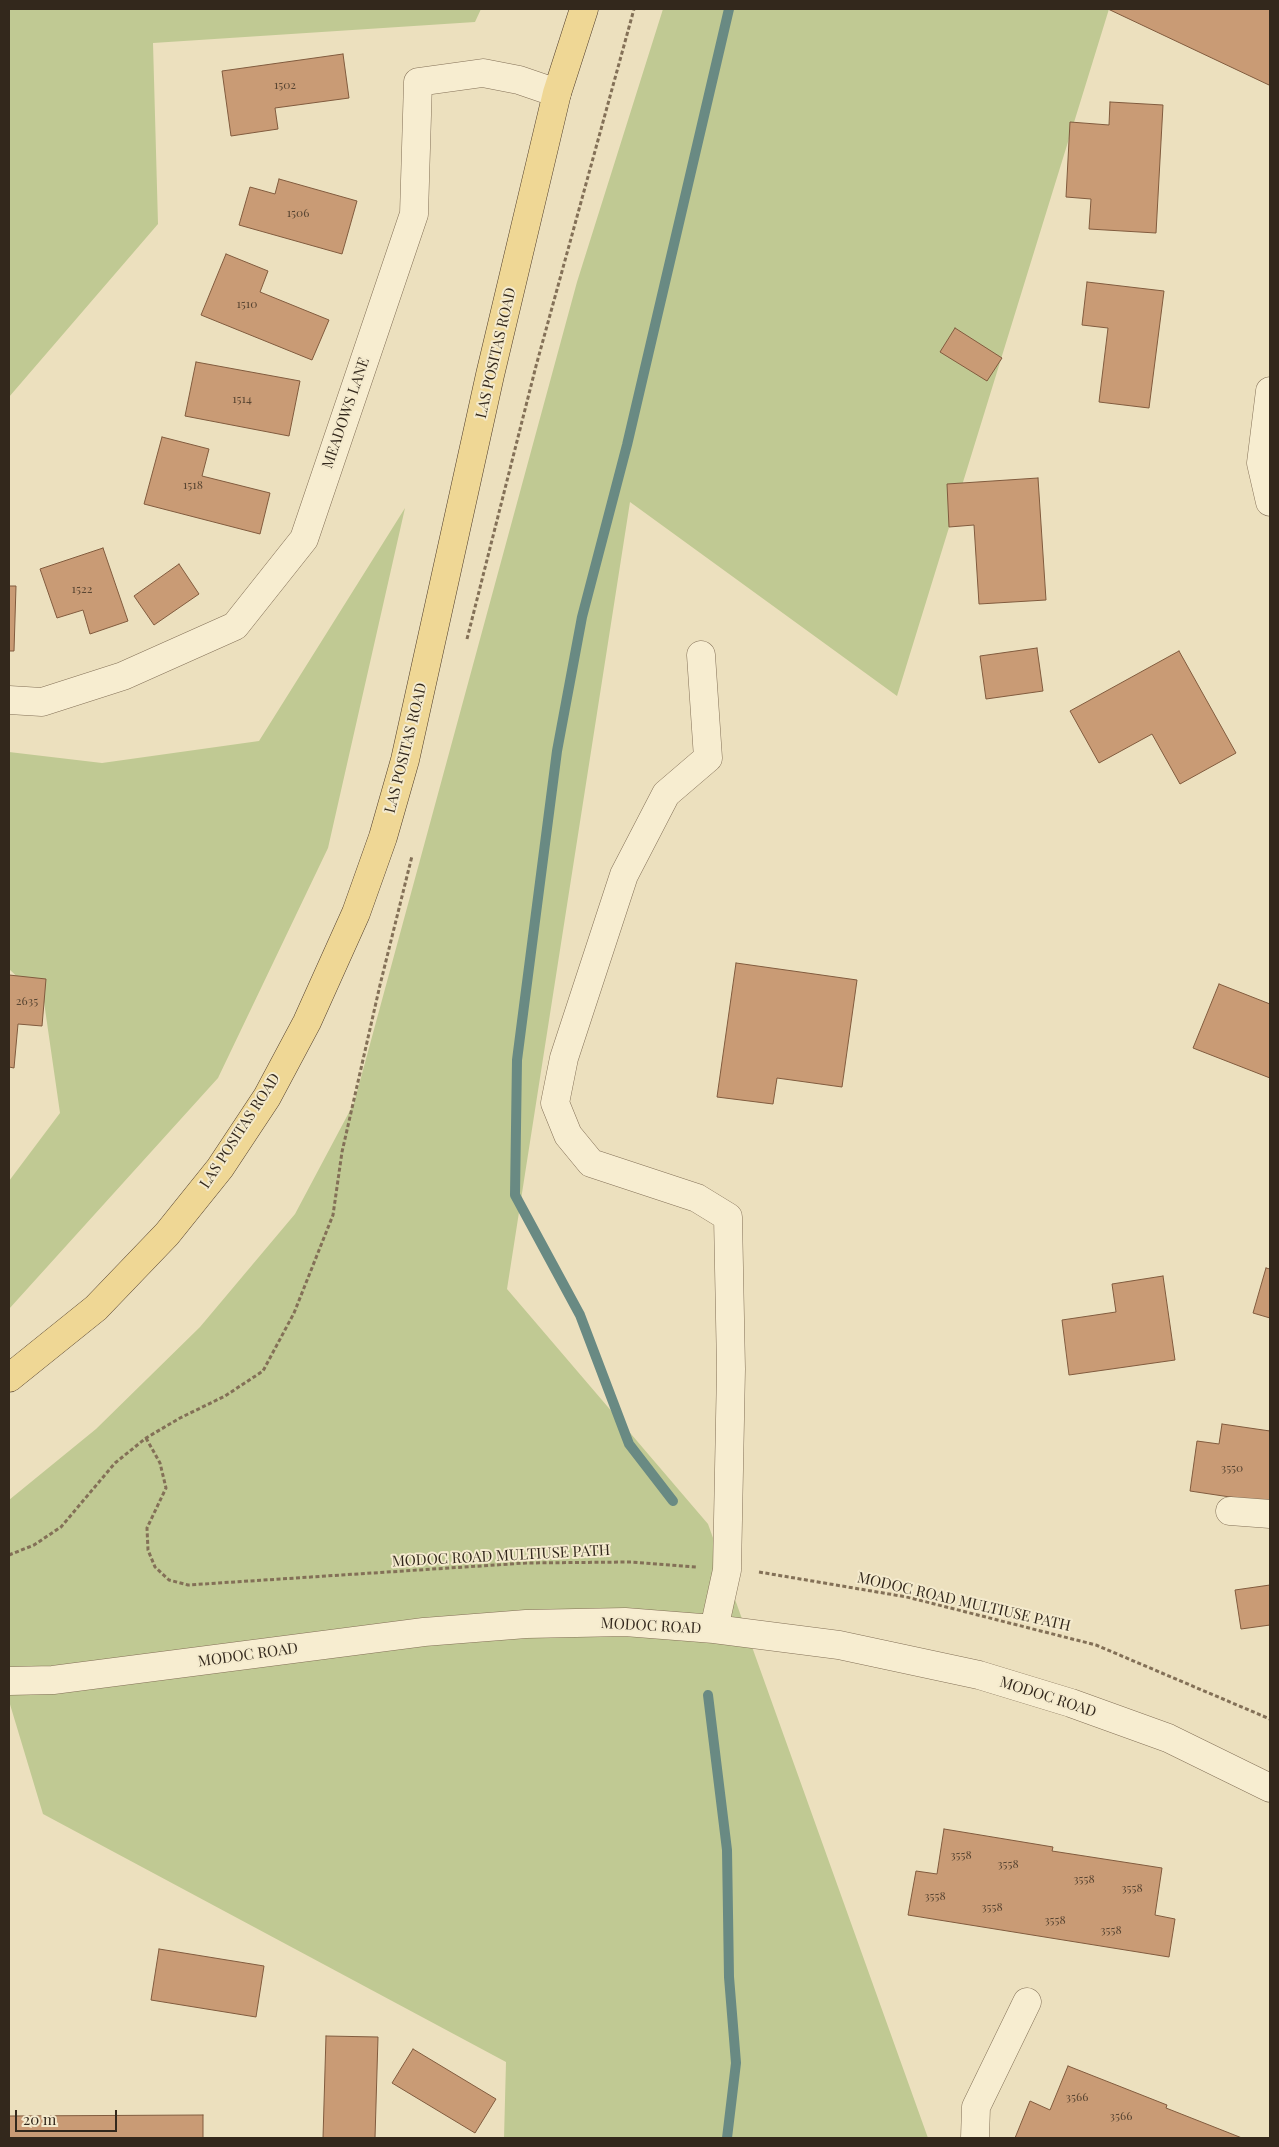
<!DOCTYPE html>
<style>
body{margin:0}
#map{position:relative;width:1279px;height:2147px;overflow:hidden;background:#ece0be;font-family:"Playfair Display",serif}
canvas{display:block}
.frame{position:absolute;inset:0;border:10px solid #33281c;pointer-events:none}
.scale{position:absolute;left:15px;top:2110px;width:102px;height:22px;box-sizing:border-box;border:2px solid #33281c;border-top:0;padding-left:6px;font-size:15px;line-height:18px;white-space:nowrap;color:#33281c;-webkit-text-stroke:4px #f4eacd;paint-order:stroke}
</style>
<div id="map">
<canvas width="1279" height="2147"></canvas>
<div class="frame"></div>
<div class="scale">20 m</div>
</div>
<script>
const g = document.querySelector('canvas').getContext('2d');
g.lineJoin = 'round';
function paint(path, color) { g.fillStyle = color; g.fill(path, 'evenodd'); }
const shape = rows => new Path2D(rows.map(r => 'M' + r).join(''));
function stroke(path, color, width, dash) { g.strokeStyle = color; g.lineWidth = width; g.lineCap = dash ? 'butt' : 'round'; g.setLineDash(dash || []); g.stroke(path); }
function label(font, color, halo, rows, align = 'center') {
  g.font = font + ' "Playfair Display",serif'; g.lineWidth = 4; g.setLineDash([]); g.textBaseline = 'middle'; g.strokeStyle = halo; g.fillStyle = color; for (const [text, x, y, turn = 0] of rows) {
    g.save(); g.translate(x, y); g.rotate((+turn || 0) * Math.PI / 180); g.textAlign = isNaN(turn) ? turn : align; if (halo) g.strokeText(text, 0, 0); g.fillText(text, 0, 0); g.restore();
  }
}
const green = shape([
 [9,9,481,9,475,22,153,43,158,224,9,397],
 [663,9,1109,9,897,696,630,502,507,1289,708,1524,928,2138,504,2138,506,2062,43,1814,9,1701,9,1500,96,1429,200,1327,295,1214,354,1103,577,282],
 [405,508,328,848,218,1078,9,1309,9,1181,60,1113,44,1002,9,969,9,752,102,763,259,741]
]);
const stream = shape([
 [673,1501,629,1444,580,1315,515,1195,517,1060,557,751,582,617,627,445,729,9],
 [708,1695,727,1850,729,1977,736,2063,727,2138]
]);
const building = shape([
 [1108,9,1270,9,1270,83,1269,85,1108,9],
 [343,54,349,98,275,108,278,129,231,136,222,71,343,54],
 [1110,102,1163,105,1156,233,1089,229,1091,199,1066,197,1070,122,1109,125,1110,102],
 [279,179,357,201,342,254,239,225,250,187,275,194,279,179],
 [226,254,268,271,260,292,329,320,312,360,201,315,226,254],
 [1087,282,1164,291,1149,408,1099,402,1108,328,1082,325,1087,282],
 [955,328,1002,358,987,381,940,352,955,328],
 [196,362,300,381,289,436,185,416,196,362],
 [162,437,209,449,202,476,270,493,260,534,144,504,162,437],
 [1038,478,1046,600,979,604,974,525,949,527,947,484,1038,478],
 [103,548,128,621,90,634,83,610,57,618,40,569,103,548],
 [179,564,199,594,154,625,134,596,179,564],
 [9,586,16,586,14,651,9,651,9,586],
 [1037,648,1043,691,986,699,980,656,1037,648],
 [1179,651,1236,753,1180,784,1152,734,1099,763,1070,711,1179,651],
 [736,963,857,980,842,1087,777,1078,773,1104,717,1097,736,963],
 [9,975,46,979,42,1026,18,1024,14,1068,9,1067,9,975],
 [1219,984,1270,1004,1270,1078,1193,1048,1219,984],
 [1266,1268,1270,1269,1270,1318,1253,1313,1266,1268],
 [1163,1276,1175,1360,1069,1375,1062,1320,1116,1312,1112,1284,1163,1276],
 [1222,1424,1270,1431,1270,1503,1190,1491,1197,1441,1219,1444,1222,1424],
 [1270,1585,1270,1625,1241,1629,1235,1590,1270,1585],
 [944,1829,1053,1847,1052,1851,1162,1868,1155,1915,1175,1919,1169,1957,908,1915,916,1871,937,1874,944,1829],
 [159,1949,264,1966,256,2017,151,2000,159,1949],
 [326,2036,378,2037,375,2138,323,2138,326,2036],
 [413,2049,496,2099,475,2133,392,2083,413,2049],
 [1068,2066,1167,2105,1166,2108,1242,2138,1015,2138,1030,2101,1050,2110,1068,2066],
 [203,2115,203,2138,9,2138,9,2116,203,2115]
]);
const path = shape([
 [467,639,536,366,634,9],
 [146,1438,160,1463,166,1488,147,1528,148,1550,155,1567,169,1580,188,1585,526,1563,631,1562,696,1567],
 [9,1555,34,1545,61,1527,115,1463,146,1438,180,1418,225,1396,263,1371,294,1313,333,1215,342,1152,380,985,412,856],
 [759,1572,907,1597,1096,1645,1270,1719]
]);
const minor = shape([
 [1270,391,1261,463,1270,502],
 [701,655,708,758,666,794,624,875,564,1058,555,1103,568,1135,591,1163,697,1198,728,1217,731,1369,727,1570,714,1629],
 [9,700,42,702,123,676,235,626,304,539,414,214,418,82,483,73,519,80,557,93],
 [1230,1511,1270,1514],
 [9,1681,53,1680,424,1632,526,1624,625,1622,714,1629,839,1645,979,1675,1071,1703,1168,1738,1270,1788],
 [975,2138,976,2107,1027,2002]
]);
const major = shape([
 [9,1378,96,1308,167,1234,220,1168,267,1097,307,1022,356,913,383,837,405,760,490,375,557,93,584,9]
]);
const numberNames = [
 ["1502",285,85],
 ["1506",298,213],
 ["1510",247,304],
 ["1514",242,399],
 ["1518",193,485],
 ["1522",82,589],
 ["2635",27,1001],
 ["3550",1232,1468],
 ["3558",961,1855],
 ["3558",1008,1864],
 ["3558",1084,1879],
 ["3558",1132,1888],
 ["3558",935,1896],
 ["3558",992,1907],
 ["3558",1055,1920],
 ["3558",1111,1930],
 ["3566",1077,2097],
 ["3566",1121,2116]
];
const streetNames = [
 ["LAS POSITAS ROAD",496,353,-77],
 ["MEADOWS LANE",346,413,-71],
 ["LAS POSITAS ROAD",406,748,-76],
 ["LAS POSITAS ROAD",240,1131,-57],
 ["MODOC ROAD MULTIUSE PATH",501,1556,-3],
 ["MODOC ROAD MULTIUSE PATH",964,1602,13],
 ["MODOC ROAD",651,1626,3],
 ["MODOC ROAD",248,1655,-8],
 ["MODOC ROAD",1048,1697,18]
];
paint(green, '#c0c993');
stroke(stream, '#698a83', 10);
paint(building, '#c99b75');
stroke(building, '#815b3e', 1);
stroke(minor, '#837057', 29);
stroke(major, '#513e2c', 29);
stroke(path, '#837057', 3, [4, 2.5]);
stroke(minor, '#f7edd0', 28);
stroke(major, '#efd795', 28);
label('12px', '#584532', null, numberNames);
label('15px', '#33281c', '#f4eacd', streetNames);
</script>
